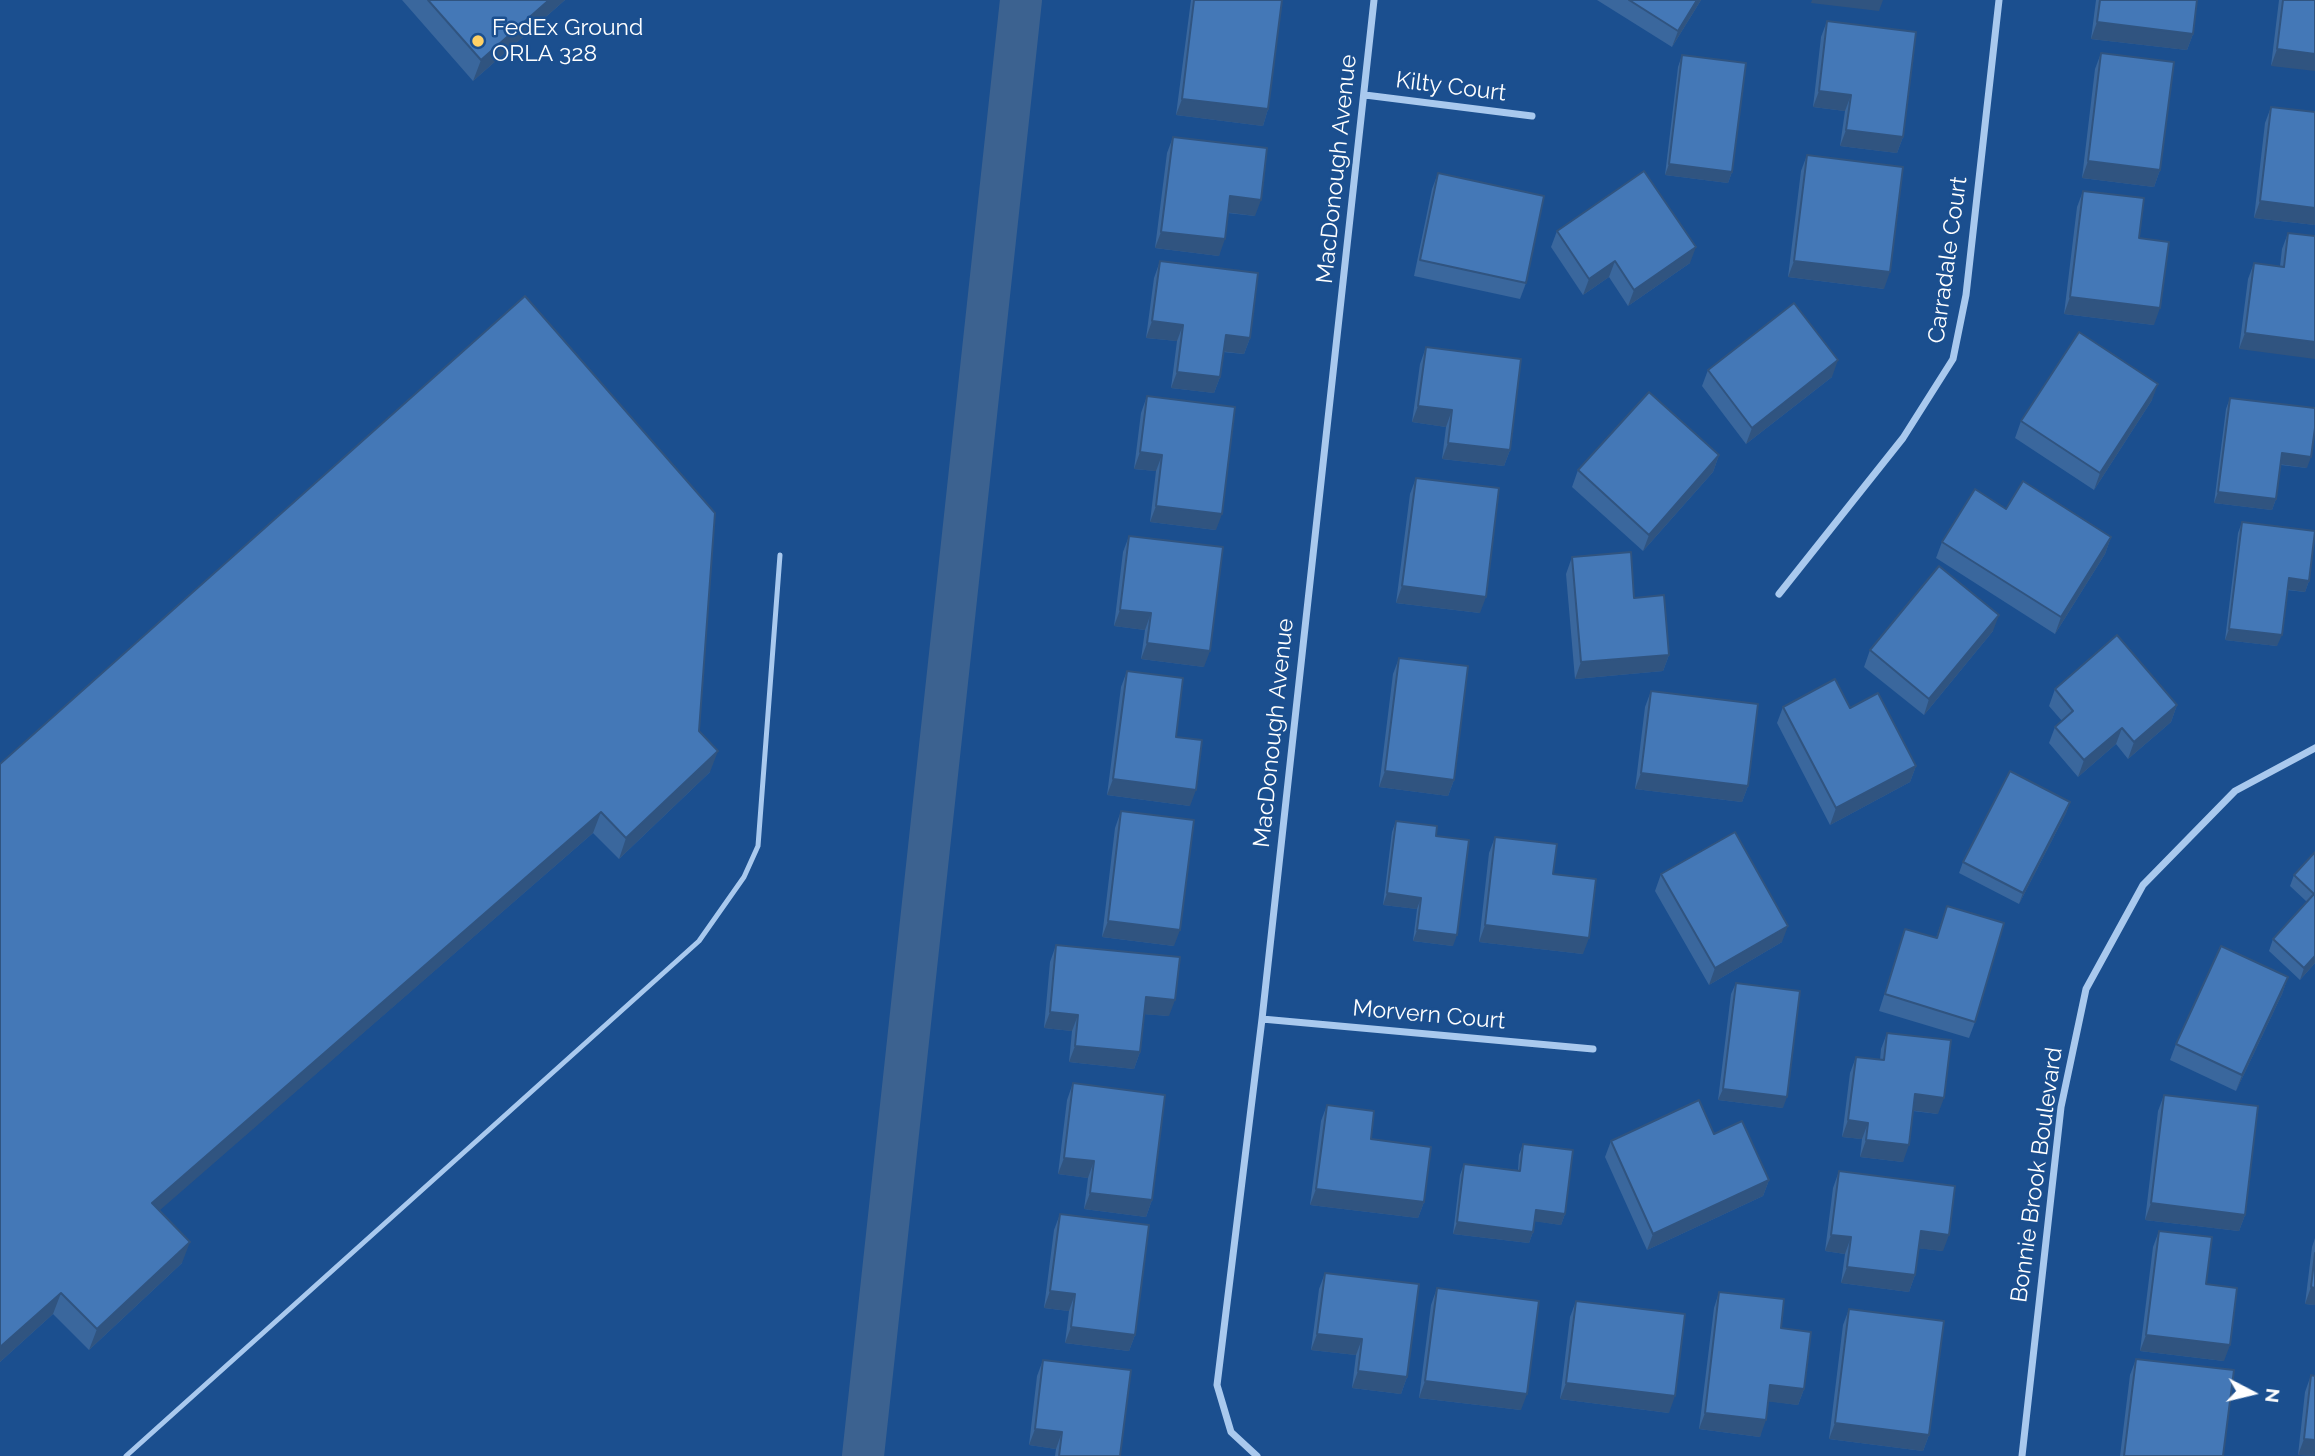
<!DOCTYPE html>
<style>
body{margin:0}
#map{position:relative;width:2315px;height:1456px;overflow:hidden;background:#1b4f8f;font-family:Raleway,sans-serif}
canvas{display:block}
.north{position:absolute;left:2217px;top:1358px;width:70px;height:70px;-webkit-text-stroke:5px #1b4f8f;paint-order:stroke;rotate:97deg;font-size:19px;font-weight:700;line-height:28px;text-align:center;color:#fff}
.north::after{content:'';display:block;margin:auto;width:24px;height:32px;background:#fff;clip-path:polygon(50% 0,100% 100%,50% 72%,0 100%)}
</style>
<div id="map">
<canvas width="2315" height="1456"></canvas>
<div class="north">N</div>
</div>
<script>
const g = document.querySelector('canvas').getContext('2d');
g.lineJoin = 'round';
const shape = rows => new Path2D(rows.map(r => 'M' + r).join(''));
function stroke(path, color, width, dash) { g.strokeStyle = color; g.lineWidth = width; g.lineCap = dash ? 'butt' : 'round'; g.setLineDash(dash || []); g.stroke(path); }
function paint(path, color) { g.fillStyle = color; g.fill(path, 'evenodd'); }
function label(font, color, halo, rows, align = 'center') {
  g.font = font + ' Raleway,sans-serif'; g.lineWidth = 5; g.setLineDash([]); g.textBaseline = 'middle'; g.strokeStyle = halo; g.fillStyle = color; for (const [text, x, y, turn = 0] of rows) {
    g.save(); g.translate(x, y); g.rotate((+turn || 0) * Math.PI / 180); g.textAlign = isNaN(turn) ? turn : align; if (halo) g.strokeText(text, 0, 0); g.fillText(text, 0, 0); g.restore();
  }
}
const canal = shape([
 [863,1456,1021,0]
]);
const lane = shape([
 [126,1456,699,941,744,877,758,846,780,555]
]);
const street = shape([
 [1365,95,1532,116],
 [1779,594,1903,438,1953,359,1966,295,1999,0],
 [1262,1019,1593,1049],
 [1257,1456,1231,1432,1217,1385,1262,1019,1374,0],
 [2022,1456,2061,1107,2086,989,2143,885,2235,791,2315,748]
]);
const wall = shape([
 [402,0,565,0,473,81],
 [1191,0,1282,0,1268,109,1263,126,1176,115],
 [1597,0,1701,0,1672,47],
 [2096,0,2197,0,2193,34,2187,50,2091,39],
 [2279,0,2315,0,2271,66],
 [1827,21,1903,137,1897,153,1840,146,1845,111,1813,107,1821,37],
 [2101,53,2160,170,2154,187,2082,178,2095,69],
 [1682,55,1732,172,1728,183,1665,175,1678,67],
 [2271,107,2315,112,2315,225,2254,218,2265,123],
 [1173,137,1255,216,1228,213,1219,256,1155,248,1167,153],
 [1807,155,1884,289,1788,277,1801,171],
 [1438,173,1526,283,1520,299,1414,276,1432,189],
 [2083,191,2139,238,2154,325,2064,314,2077,207],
 [1557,231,1690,263,1628,306,1609,277,1583,295,1551,247],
 [2288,233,2315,236,2239,349,2248,279,2254,263,2280,266,2282,249],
 [1160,261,1250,338,1244,354,1223,352,1220,377,1214,393,1171,388,1177,341,1146,338,1154,278],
 [1426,347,1510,450,1504,466,1442,459,1446,427,1412,422,1420,364],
 [1708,370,1832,377,1746,444,1702,386],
 [1147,396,1216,530,1150,522,1156,471,1134,469,1141,413],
 [2230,398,2307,468,2281,465,2276,499,2272,510,2214,503,2226,409],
 [2152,400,2094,490,2015,438,2021,421],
 [1719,455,1713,472,1643,551,1572,487,1578,470],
 [1416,478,1480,613,1396,603,1410,494],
 [2006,509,2111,537,2105,554,2055,634,1936,558,1942,542],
 [2242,522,2309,581,2305,592,2287,590,2277,646,2225,640,2238,533],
 [1129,536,1204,667,1141,659,1145,630,1114,626,1123,552],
 [1572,557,1634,598,1669,655,1663,671,1575,679,1566,574],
 [1993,631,1924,715,1864,667,1870,650],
 [1399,658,1454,780,1448,796,1379,787,1393,674],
 [1127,671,1176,737,1190,806,1107,795,1121,687],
 [2055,689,2177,705,2171,722,2128,759,2116,744,2078,777,2049,743,2055,727,2062,721,2049,706],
 [1651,691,1748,786,1742,802,1635,789,1645,707],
 [1783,707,1850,708,1916,766,1910,782,1830,825,1777,723],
 [699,731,710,772,619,859,593,833,159,1210,182,1263,89,1350,53,1314,0,1362,0,764],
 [2070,802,2066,813,2019,904,1959,873,1963,862],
 [1121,811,1174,946,1102,937,1115,828],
 [1396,821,1436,836,1453,946,1413,941,1417,909,1383,905,1392,832],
 [1495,837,1553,874,1583,954,1479,942,1489,853],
 [2315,852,2315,963,2300,980,2269,951,2273,939,2307,902,2290,886,2294,875],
 [1661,874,1782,942,1709,985,1655,891],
 [1947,906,1975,1022,1969,1038,1879,1011,1905,929,1936,938],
 [1056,945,1169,1016,1144,1014,1140,1052,1134,1069,1069,1062,1072,1031,1044,1028,1050,962],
 [2288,977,2282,994,2236,1091,2170,1060,2176,1044],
 [1736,983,1783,1108,1718,1100,1731,994],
 [1887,1033,1938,1114,1913,1111,1903,1162,1860,1157,1862,1139,1842,1137,1850,1073,1856,1057,1880,1060,1881,1049],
 [1073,1083,1152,1200,1146,1217,1084,1209,1088,1178,1058,1174,1067,1100],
 [2164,1095,2245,1215,2239,1231,2145,1220,2158,1111],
 [1327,1105,1424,1202,1418,1218,1310,1205,1321,1121],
 [1714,1134,1769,1180,1763,1196,1647,1250,1605,1157,1611,1141],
 [1523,1144,1565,1214,1561,1225,1535,1221,1533,1232,1529,1243,1453,1234,1460,1175,1464,1164,1518,1170,1519,1155],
 [1839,1171,1943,1251,1918,1248,1915,1275,1909,1292,1841,1283,1845,1254,1825,1251,1833,1188],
 [1060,1214,1135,1335,1129,1351,1065,1343,1069,1311,1044,1308,1054,1230],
 [2159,1231,2206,1284,2224,1361,2140,1351,2153,1247],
 [2315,1238,2315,1305,2305,1304,2312,1247],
 [1325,1273,1407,1377,1401,1394,1352,1388,1356,1355,1311,1350,1319,1289],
 [1437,1288,1521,1410,1419,1398,1431,1305],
 [1719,1292,1781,1328,1804,1389,1798,1405,1768,1401,1760,1437,1699,1429,1714,1308],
 [1576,1301,1669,1413,1560,1399,1570,1317],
 [1849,1309,1929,1435,1923,1451,1829,1439,1843,1325],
 [2136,1359,2223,1456,2120,1456,2130,1375],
 [1043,1360,1120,1456,1055,1456,1056,1449,1029,1445,1037,1376],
 [2311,1375,2315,1456,2298,1455,2305,1392]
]);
const shadedWall = shape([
 [549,0,565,0,473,81,481,60],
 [1697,0,1701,0,1672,47,1678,31],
 [1812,0,1883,0,1879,11,1811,3],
 [2097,22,2193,34,2187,50,2091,39],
 [2277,49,2315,54,2315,71,2271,66],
 [1819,91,1851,95,1845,111,1813,107],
 [1182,99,1268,109,1263,126,1176,115],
 [1846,130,1903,137,1897,153,1840,146],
 [2088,161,2160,170,2154,187,2082,178],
 [1669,164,1732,172,1728,183,1665,175],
 [1230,196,1261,200,1255,216,1224,212],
 [2260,201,2315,208,2315,225,2254,218],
 [1161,232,1225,239,1219,256,1155,248],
 [1696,247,1690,263,1628,306,1634,290],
 [1615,261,1609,277,1583,295,1589,279],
 [1794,261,1890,272,1884,289,1788,277],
 [2070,297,2160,308,2154,325,2064,314],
 [1152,321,1183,325,1177,341,1146,338],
 [2245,333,2315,342,2315,359,2239,349],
 [1226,335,1250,338,1244,354,1220,351],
 [1838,360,1832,377,1746,444,1752,428],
 [1177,372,1220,377,1214,393,1171,388],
 [2158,384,2152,400,2094,490,2100,473],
 [1418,406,1452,410,1446,427,1412,422],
 [1448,443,1510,450,1504,466,1442,459],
 [1140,452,1162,455,1156,471,1134,469],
 [2282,453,2311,457,2307,468,2278,464],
 [1719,455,1713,472,1643,551,1649,535],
 [2218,492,2276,499,2272,510,2214,503],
 [1156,506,1222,514,1216,530,1150,522],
 [2111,537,2105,554,2055,634,2061,617],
 [2289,578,2309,581,2305,592,2284,589],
 [1402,586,1486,597,1480,613,1396,603],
 [1120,610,1151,613,1145,630,1114,626],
 [1999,615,1993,631,1924,715,1929,699],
 [2229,629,2282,635,2277,646,2225,640],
 [1147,643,1210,651,1204,667,1141,659],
 [1669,655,1663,671,1575,679,1581,662],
 [2177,705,2171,722,2128,759,2134,742],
 [2122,728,2116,744,2078,777,2084,760],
 [718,751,710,772,619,859,626,838],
 [1916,766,1910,782,1830,825,1836,808],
 [1385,771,1454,780,1448,796,1379,787],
 [1641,773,1748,786,1742,802,1635,789],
 [1113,779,1196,790,1190,806,1107,795],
 [2070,802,2066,813,2019,904,2023,893],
 [601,812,593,833,144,1224,152,1203],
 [1387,893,1421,898,1417,909,1383,905],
 [1108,921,1180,930,1174,946,1102,937],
 [1485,925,1589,938,1583,954,1479,942],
 [1788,926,1782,942,1709,985,1715,968],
 [1417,930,1457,935,1453,946,1413,941],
 [2315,956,2315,963,2300,980,2304,968],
 [2288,977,2282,994,2236,1091,2242,1075],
 [1146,997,1175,1000,1169,1016,1140,1014],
 [1050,1012,1078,1015,1072,1031,1044,1028],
 [1075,1046,1140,1052,1134,1069,1069,1062],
 [1723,1089,1787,1097,1783,1108,1718,1100],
 [1915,1094,1944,1098,1938,1114,1909,1110],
 [1848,1120,1868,1123,1862,1139,1842,1137],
 [1866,1140,1909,1145,1903,1162,1860,1157],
 [1064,1158,1094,1161,1088,1178,1058,1174],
 [1769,1180,1763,1196,1647,1250,1653,1234],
 [1316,1189,1424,1202,1418,1218,1310,1205],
 [1090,1193,1152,1200,1146,1217,1084,1209],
 [2151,1203,2245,1215,2239,1231,2145,1220],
 [1536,1210,1565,1214,1561,1225,1532,1221],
 [1457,1222,1533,1232,1529,1243,1453,1234],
 [1921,1231,1949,1235,1943,1251,1915,1248],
 [1831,1235,1851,1237,1845,1254,1825,1251],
 [190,1242,182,1263,89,1350,97,1329],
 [1847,1267,1915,1275,1909,1292,1841,1283],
 [2311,1287,2315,1288,2315,1305,2305,1304],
 [1050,1291,1075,1294,1069,1311,1044,1308],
 [61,1293,53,1314,0,1362,0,1347],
 [1071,1327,1135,1335,1129,1351,1065,1343],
 [1317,1334,1362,1339,1356,1355,1311,1350],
 [2146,1335,2230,1345,2224,1361,2140,1351],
 [1358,1371,1407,1377,1401,1394,1352,1388],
 [1425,1381,1527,1394,1521,1410,1419,1398],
 [1566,1383,1675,1396,1669,1413,1560,1399],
 [1770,1385,1804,1389,1798,1405,1764,1401],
 [1705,1413,1766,1420,1760,1437,1699,1429],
 [1835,1423,1929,1435,1923,1451,1829,1439],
 [1035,1429,1062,1432,1056,1449,1029,1445],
 [2304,1439,2315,1440,2315,1456,2298,1455]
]);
const building = shape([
 [428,0,549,0,481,60,428,0],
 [1194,0,1282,0,1268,109,1182,99,1194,0],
 [1629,0,1697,0,1678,31,1629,0],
 [2100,0,2197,0,2193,34,2097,22,2100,0],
 [2283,0,2315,0,2315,54,2277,49,2283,0],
 [1827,21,1916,32,1903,137,1846,130,1851,95,1819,91,1827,21],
 [2101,53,2174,62,2160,170,2088,161,2101,53],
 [1682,55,1746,63,1732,172,1669,164,1682,55],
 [2271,107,2315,112,2315,208,2260,201,2271,107],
 [1173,137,1267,148,1261,200,1230,196,1225,239,1161,232,1173,137],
 [1807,155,1903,167,1890,272,1794,261,1807,155],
 [1644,171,1696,247,1634,290,1615,261,1589,279,1557,231,1644,171],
 [1438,173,1544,196,1526,283,1420,260,1438,173],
 [2083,191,2144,198,2139,238,2169,242,2160,308,2070,297,2083,191],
 [2288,233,2315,236,2315,342,2245,333,2254,263,2284,267,2288,233],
 [1160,261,1258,273,1250,338,1226,335,1220,377,1177,372,1183,325,1152,321,1160,261],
 [525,296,715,513,699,731,718,751,626,838,601,812,152,1203,190,1242,97,1329,61,1293,0,1347,0,764,525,296],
 [1794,303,1838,360,1752,428,1708,370,1794,303],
 [2079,332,2158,384,2100,473,2021,421,2079,332],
 [1426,347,1521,359,1510,450,1448,443,1452,410,1418,406,1426,347],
 [1649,392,1719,455,1649,535,1578,470,1649,392],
 [1147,396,1235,407,1222,514,1156,506,1162,455,1140,452,1147,396],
 [2230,398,2315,408,2315,428,2311,457,2282,453,2276,499,2218,492,2230,398],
 [1416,478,1499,488,1486,597,1402,586,1416,478],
 [2023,481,2111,537,2061,617,1942,542,1975,489,2006,509,2023,481],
 [2242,522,2315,531,2309,581,2289,578,2282,635,2229,629,2242,522],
 [1129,536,1223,547,1210,651,1147,643,1151,613,1120,610,1129,536],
 [1631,552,1634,598,1664,595,1669,655,1581,662,1572,557,1631,552],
 [1939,566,1999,615,1929,699,1870,650,1939,566],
 [2117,635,2177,705,2134,742,2122,728,2084,760,2055,727,2073,711,2055,689,2117,635],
 [1399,658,1468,666,1454,780,1385,771,1399,658],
 [1127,671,1183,678,1176,737,1202,740,1196,790,1113,779,1127,671],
 [1835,679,1850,708,1878,693,1916,766,1836,808,1783,707,1835,679],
 [1651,691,1758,704,1748,786,1641,773,1651,691],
 [2010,771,2070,802,2023,893,1963,862,2010,771],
 [1121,811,1194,820,1180,930,1108,921,1121,811],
 [1396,821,1437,826,1436,836,1469,840,1457,935,1417,930,1421,898,1387,893,1396,821],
 [1735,832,1788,926,1715,968,1661,874,1735,832],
 [1495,837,1557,844,1553,874,1596,879,1589,938,1485,925,1495,837],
 [2315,852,2315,956,2304,968,2273,939,2314,894,2294,875,2315,852],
 [1947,906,2004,923,1975,1022,1885,994,1905,929,1937,938,1947,906],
 [1056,945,1180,957,1175,1000,1146,997,1140,1052,1075,1046,1078,1015,1050,1012,1056,945],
 [2221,946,2288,977,2242,1075,2176,1044,2221,946],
 [1736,983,1800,991,1787,1097,1723,1089,1736,983],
 [1887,1033,1951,1040,1944,1098,1915,1094,1909,1145,1866,1140,1868,1123,1848,1120,1856,1057,1884,1060,1887,1033],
 [1073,1083,1165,1095,1152,1200,1090,1193,1094,1161,1064,1158,1073,1083],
 [2164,1095,2258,1106,2245,1215,2151,1203,2164,1095],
 [1699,1100,1714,1134,1742,1121,1769,1180,1653,1234,1611,1141,1699,1100],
 [1327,1105,1374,1111,1371,1139,1431,1147,1424,1202,1316,1189,1327,1105],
 [1523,1144,1573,1150,1565,1214,1536,1210,1533,1232,1457,1222,1464,1164,1520,1171,1523,1144],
 [1839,1171,1955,1186,1949,1235,1921,1231,1915,1275,1847,1267,1851,1237,1831,1235,1839,1171],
 [1060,1214,1149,1225,1135,1335,1071,1327,1075,1294,1050,1291,1060,1214],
 [2159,1231,2212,1237,2206,1284,2237,1288,2230,1345,2146,1335,2159,1231],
 [2315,1253,2315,1288,2311,1287,2315,1253],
 [1325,1273,1419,1284,1407,1377,1358,1371,1362,1339,1317,1334,1325,1273],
 [1437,1288,1539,1301,1527,1394,1425,1381,1437,1288],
 [1719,1292,1784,1299,1781,1328,1811,1332,1804,1389,1770,1385,1766,1420,1705,1413,1719,1292],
 [1576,1301,1685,1314,1675,1396,1566,1383,1576,1301],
 [1849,1309,1944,1321,1929,1435,1835,1423,1849,1309],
 [2136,1359,2234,1370,2223,1456,2124,1456,2136,1359],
 [1043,1360,1131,1370,1120,1456,1059,1456,1062,1432,1035,1429,1043,1360],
 [2311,1375,2315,1376,2315,1440,2304,1439,2311,1375]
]);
const markers = [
 [478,41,7,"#ffd166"]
];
const poiNames = [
 ["FedEx Ground",492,28],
 ["ORLA 328",492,54]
];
const streetNames = [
 ["Kilty Court",1451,87,7],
 ["MacDonough Avenue",1337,169,-84],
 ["Carradale Court",1948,260,-82],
 ["MacDonough Avenue",1274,733,-84],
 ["Morvern Court",1429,1015,5],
 ["Bonnie Brook Boulevard",2037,1175,-82]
];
stroke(canal, '#3c6290', 42);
stroke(lane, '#a9c9ee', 5);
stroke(street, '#a9c9ee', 7);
paint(wall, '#3a679d');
paint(shadedWall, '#305480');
paint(building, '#4478b7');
stroke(building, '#305480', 2);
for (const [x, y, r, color] of markers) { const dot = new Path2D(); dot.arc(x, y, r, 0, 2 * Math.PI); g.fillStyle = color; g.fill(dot); stroke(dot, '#1b4f8f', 2.5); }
label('23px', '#fff', '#1b4f8f', poiNames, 'left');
label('23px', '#fff', '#1b4f8f', streetNames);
</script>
